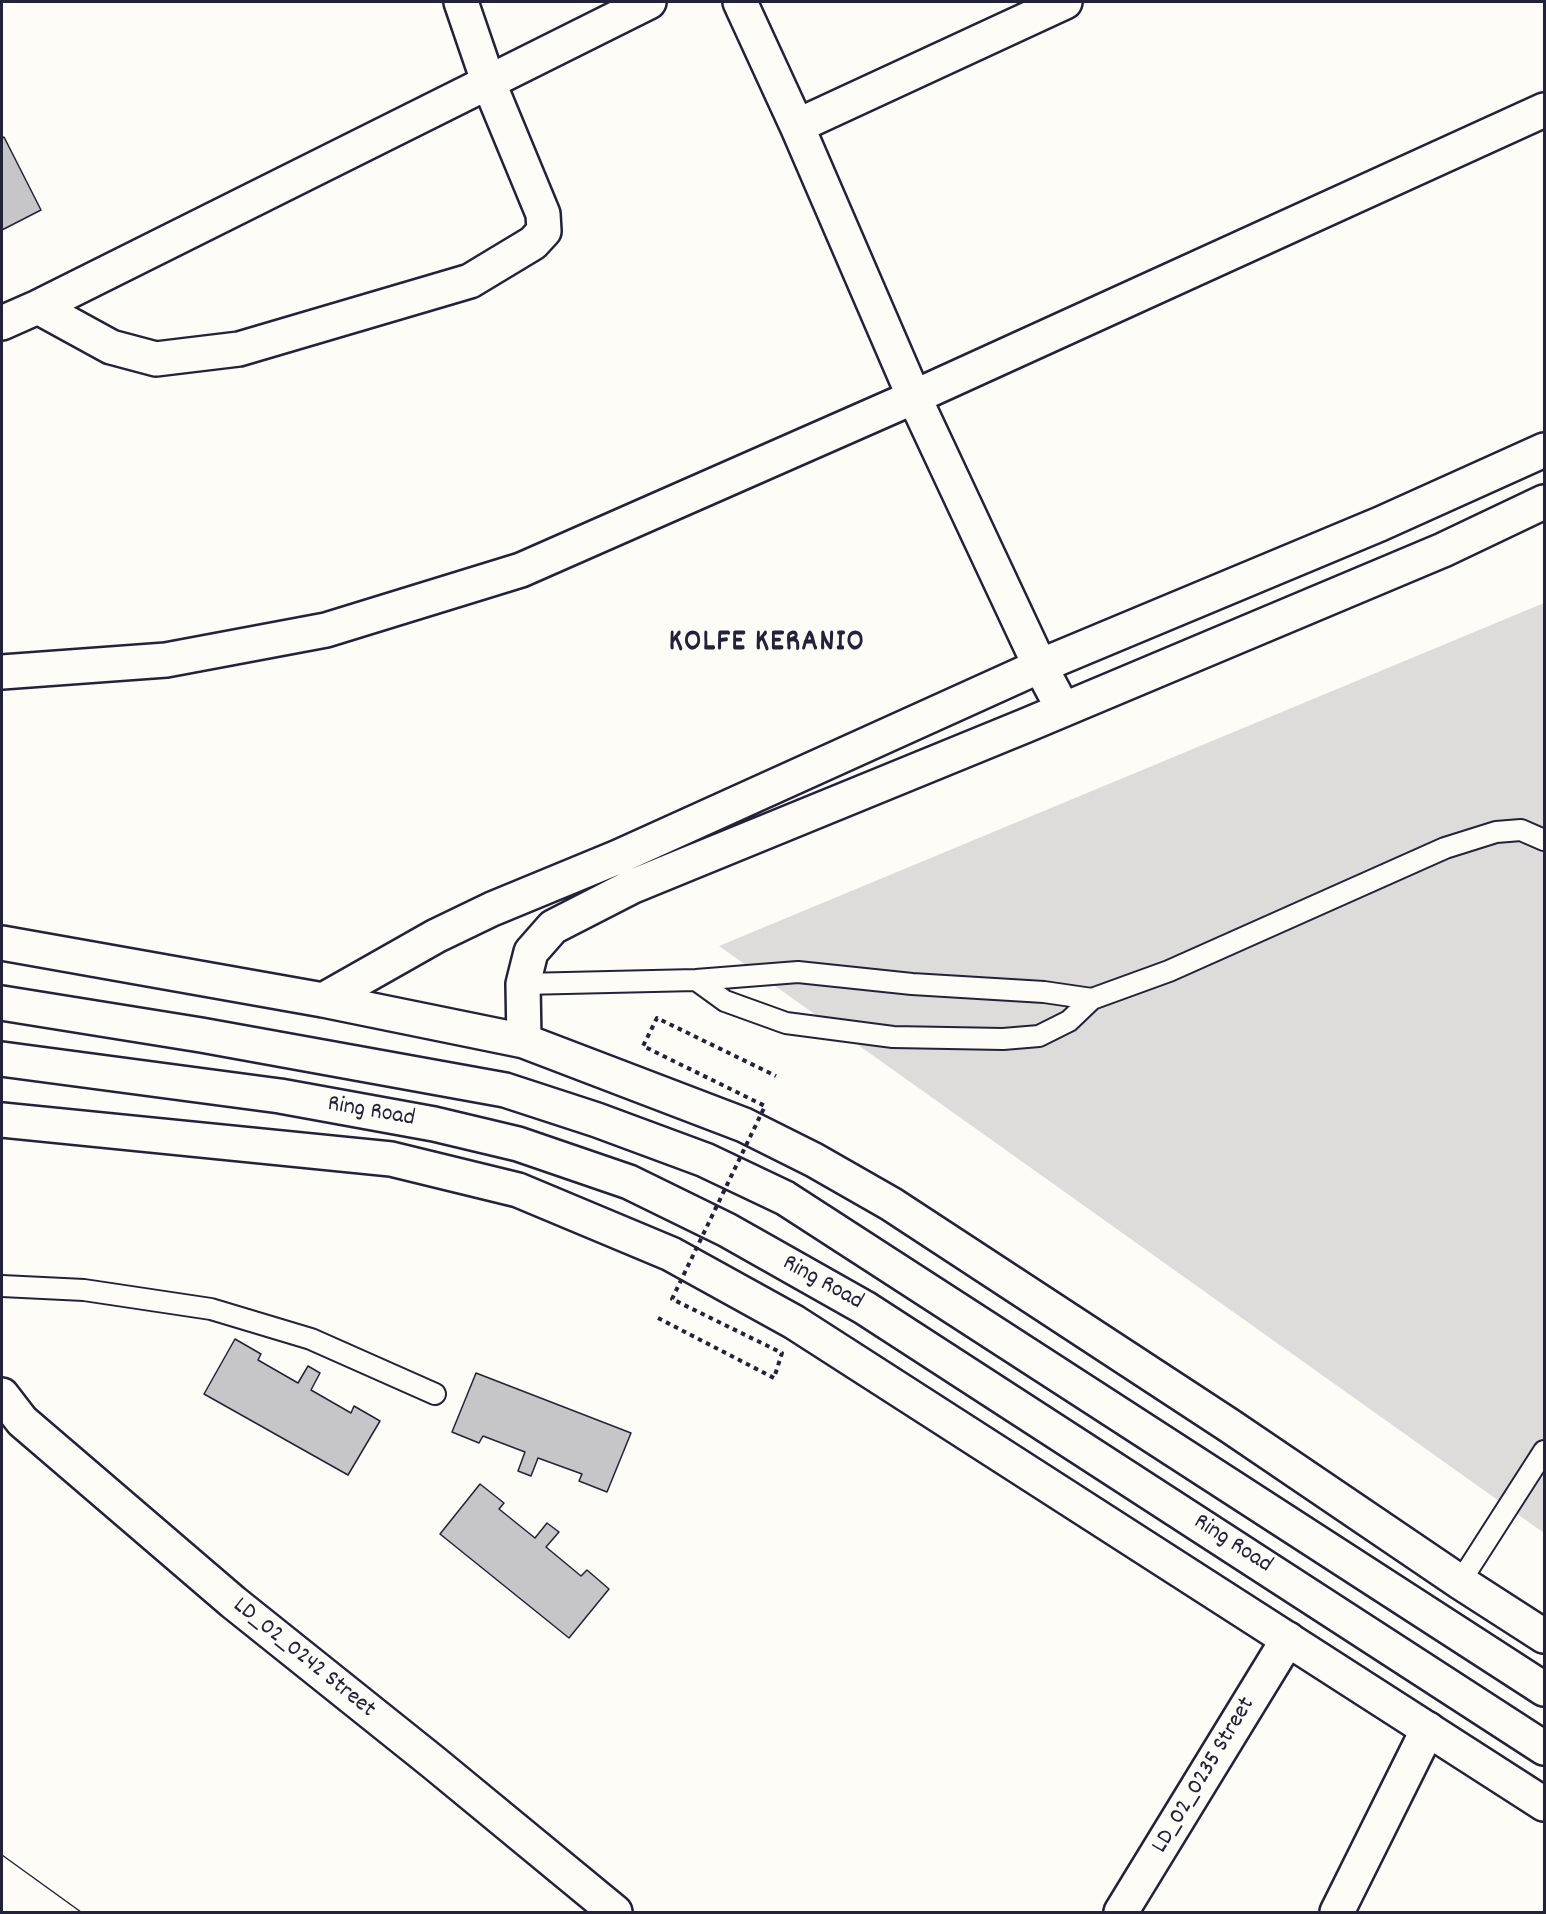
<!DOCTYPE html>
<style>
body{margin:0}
#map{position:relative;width:1546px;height:1914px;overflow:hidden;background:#fdfcf7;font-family:Dekko,sans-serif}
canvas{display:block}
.frame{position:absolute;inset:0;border:3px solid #22223b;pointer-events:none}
</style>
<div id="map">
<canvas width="1546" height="1914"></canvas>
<div class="frame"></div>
</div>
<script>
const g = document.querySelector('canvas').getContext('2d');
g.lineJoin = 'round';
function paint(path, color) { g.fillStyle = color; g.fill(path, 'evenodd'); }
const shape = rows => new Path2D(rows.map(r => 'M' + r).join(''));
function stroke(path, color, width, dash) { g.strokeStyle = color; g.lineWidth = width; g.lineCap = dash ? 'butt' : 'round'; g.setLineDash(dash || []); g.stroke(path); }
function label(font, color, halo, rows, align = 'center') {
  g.font = font + ' Dekko,sans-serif'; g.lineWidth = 5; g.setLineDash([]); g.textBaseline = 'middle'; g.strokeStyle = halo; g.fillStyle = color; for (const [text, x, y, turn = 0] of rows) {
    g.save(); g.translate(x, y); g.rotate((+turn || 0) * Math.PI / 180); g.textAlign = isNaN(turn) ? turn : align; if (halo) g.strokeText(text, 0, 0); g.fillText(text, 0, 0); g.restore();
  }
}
const green = shape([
 [1544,603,1544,1533,719,946]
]);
const building = shape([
 [4,137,41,210,2,230,2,138,4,137],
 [235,1339,261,1354,258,1360,298,1383,308,1366,320,1373,311,1390,351,1413,354,1406,380,1421,348,1475,204,1394,235,1339],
 [476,1373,631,1433,607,1492,579,1481,582,1474,538,1458,531,1476,518,1471,525,1452,483,1436,479,1443,452,1432,476,1373],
 [480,1484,504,1503,499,1509,535,1538,547,1523,559,1532,546,1547,581,1576,587,1570,609,1589,569,1638,440,1534,480,1484],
 [2,1855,81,1912,2,1912,2,1855],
 [2,1855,81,1912,2,1912,2,1855]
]);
const service = shape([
 [696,980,725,1001,786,1023,893,1037,1003,1039,1039,1036,1069,1021,1092,999],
 [523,984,696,980,798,972,912,984,1044,992,1092,999,1169,971,1445,848,1496,832,1521,830,1544,840],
 [2,1286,84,1290,211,1309,311,1339,435,1394],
 [1460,1582,1544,1451]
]);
const minor = shape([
 [740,2,797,126,914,397,1040,666,1063,709],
 [797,126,1065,2],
 [38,307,111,347,156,359,239,349,470,281,533,243,544,231,543,214,488,81,461,2],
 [2,323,38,307,649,2],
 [2,672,166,660,326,630,521,570,914,397,1544,110],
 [2,1395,22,1421,233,1602,433,1762,615,1912],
 [1121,1912,1288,1639],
 [1337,1912,1428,1729]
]);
const primary = shape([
 [2,943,323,1000,524,1041,744,1125,814,1160,891,1204,1230,1426,1460,1582,1544,1636],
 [323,1000,436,936,492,909,618,857,1040,666,1380,524,1544,450],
 [524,1041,523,984,531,952,553,927,631,887,1027,725,1443,550,1544,502],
 [2,1120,391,1159,518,1190,671,1254,794,1322,1544,1804]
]);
const trunk = shape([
 [2,1003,201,1035,505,1090,597,1120,705,1160,785,1198,1544,1689],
 [2,1059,280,1096,434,1124,518,1144,629,1182,727,1230,865,1308,1544,1748]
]);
const pathBridge = shape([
 [658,1318,774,1378,782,1353,672,1299,765,1106,643,1046,657,1018,776,1076]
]);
const streetNames = [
 ["Ring Road",371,1113,10],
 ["Ring Road",822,1284,29],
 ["Ring Road",1232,1545,33],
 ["LD_02_0242 Street",303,1659,39],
 ["LD_02_0235 Street",1205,1776,-59]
];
const districtNames = [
 ["KOLFE KERANIO",767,645]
];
paint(green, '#dddcdb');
paint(building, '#c6c6c8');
stroke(building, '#22223b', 1.5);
stroke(service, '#22223b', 24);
stroke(minor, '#22223b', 38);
stroke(primary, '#22223b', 38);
stroke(trunk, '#22223b', 38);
stroke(service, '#fdfcf7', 20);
stroke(minor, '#fdfcf7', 33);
stroke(primary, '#fdfcf7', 33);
stroke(trunk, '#fdfcf7', 33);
stroke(pathBridge, '#22223b', 4, [4.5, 4.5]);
label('24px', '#22223b', '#fdfcf7', streetNames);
g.letterSpacing = '1.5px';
label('bold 30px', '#22223b', '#fdfcf7', districtNames);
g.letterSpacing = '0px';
</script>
